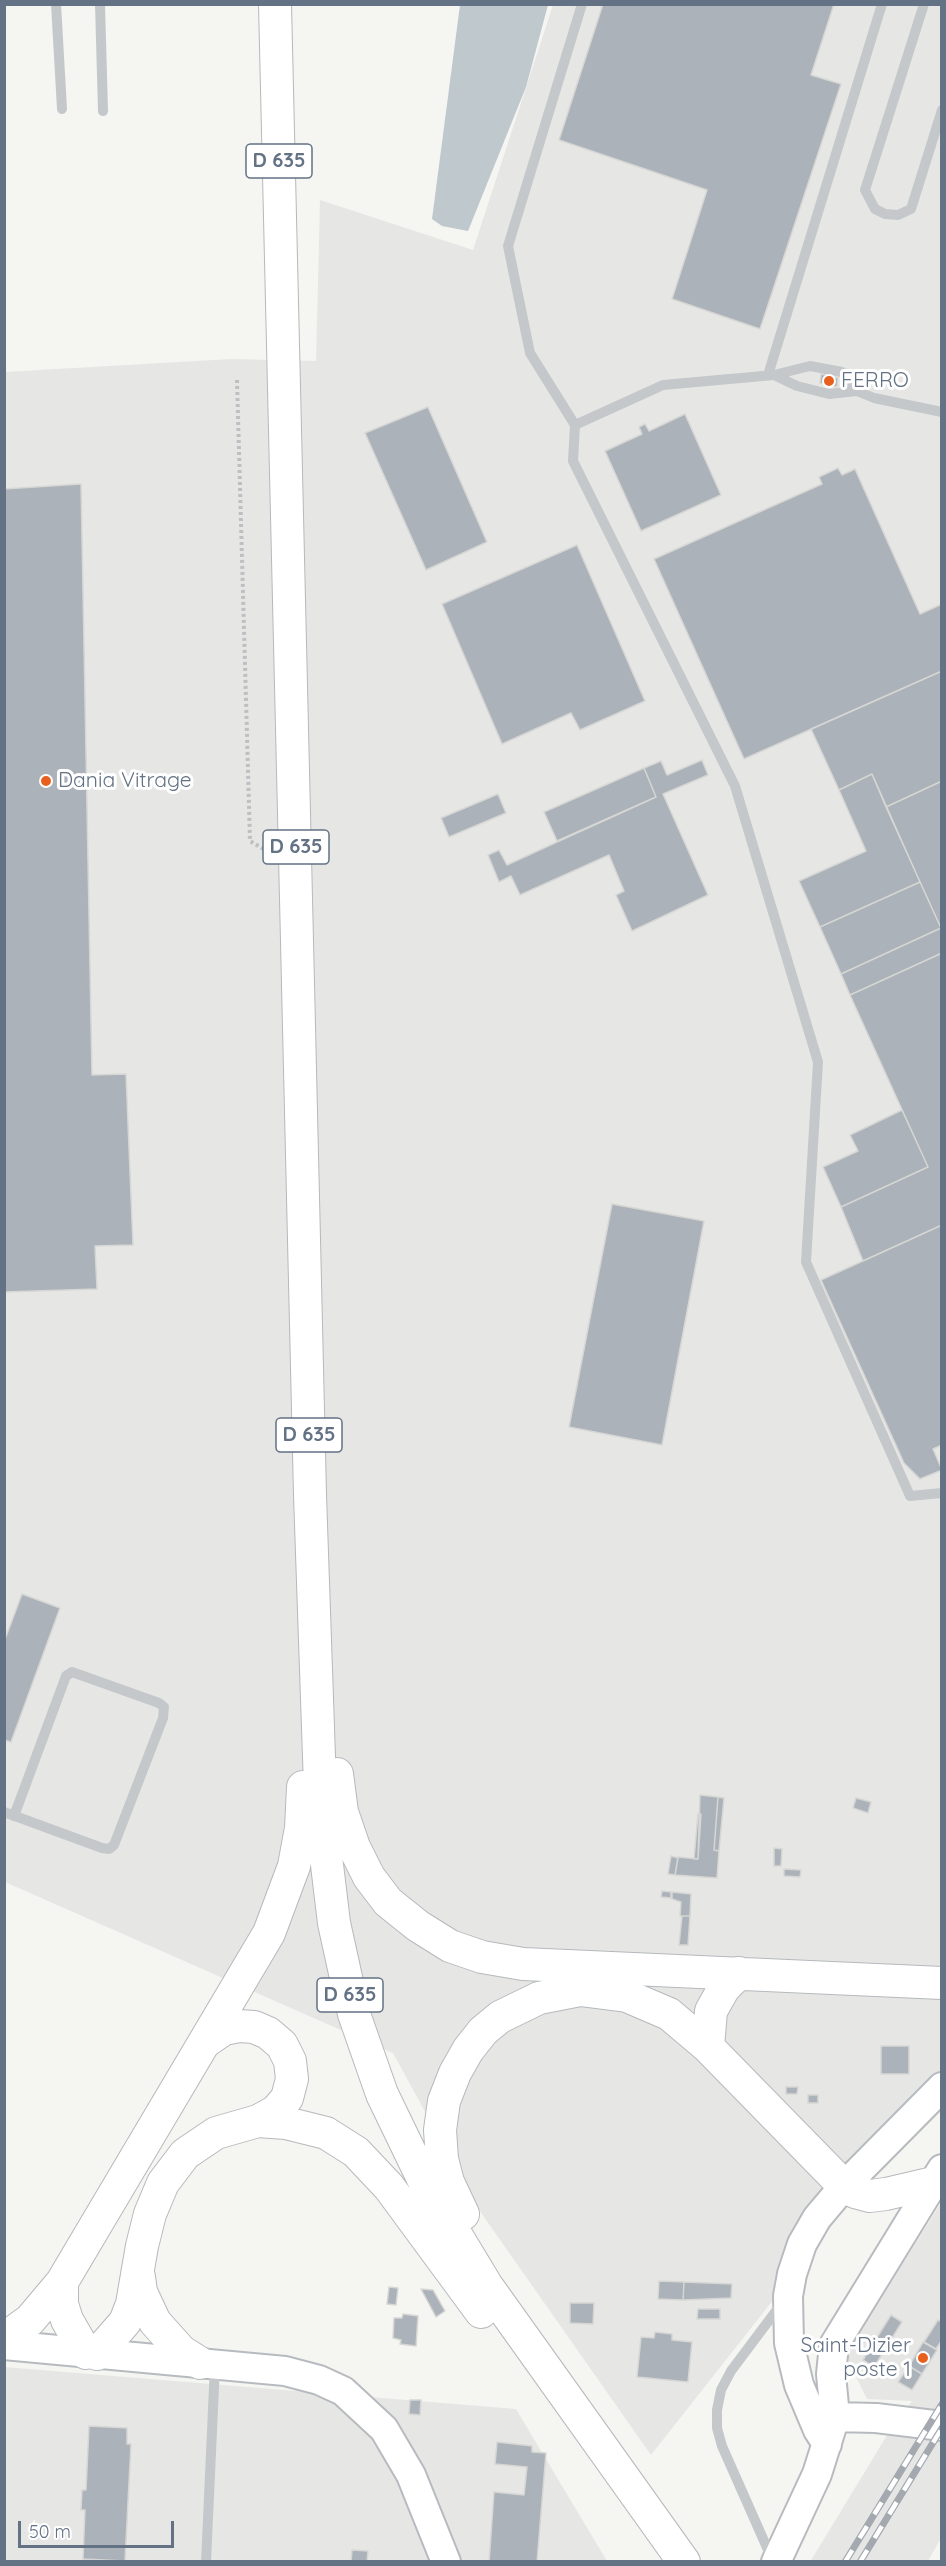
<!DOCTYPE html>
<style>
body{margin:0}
#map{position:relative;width:946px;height:2566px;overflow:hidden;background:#f5f5f1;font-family:Quicksand,sans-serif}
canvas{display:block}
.frame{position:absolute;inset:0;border:6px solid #637284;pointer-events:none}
.scale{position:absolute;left:18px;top:2521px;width:156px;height:27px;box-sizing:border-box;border:3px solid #637284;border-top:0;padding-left:8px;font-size:18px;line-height:21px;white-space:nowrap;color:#637284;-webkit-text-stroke:4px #fff;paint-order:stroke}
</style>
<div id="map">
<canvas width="946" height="2566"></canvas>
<div class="frame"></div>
<div class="scale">50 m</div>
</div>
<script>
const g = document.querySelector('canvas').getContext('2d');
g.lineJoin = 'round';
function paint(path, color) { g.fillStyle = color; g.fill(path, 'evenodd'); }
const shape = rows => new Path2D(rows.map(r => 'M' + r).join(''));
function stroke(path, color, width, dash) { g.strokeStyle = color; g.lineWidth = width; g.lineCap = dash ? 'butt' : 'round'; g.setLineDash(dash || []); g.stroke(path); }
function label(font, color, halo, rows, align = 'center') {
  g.font = font + ' Quicksand,sans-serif'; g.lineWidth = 6; g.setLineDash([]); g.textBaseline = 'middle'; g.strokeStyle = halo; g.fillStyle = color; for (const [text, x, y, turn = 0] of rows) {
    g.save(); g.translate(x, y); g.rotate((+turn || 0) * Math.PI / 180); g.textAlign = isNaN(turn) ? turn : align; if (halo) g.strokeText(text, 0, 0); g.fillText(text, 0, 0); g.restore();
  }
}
const built = shape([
 [553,5,941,5,941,2087,651,2455,477,2207,393,2053,5,1882,5,372,231,359,316,361,320,200,473,250],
 [941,2203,941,2538,928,2561,810,2562,889,2432,912,2401,867,2399,845,2355],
 [4,2367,516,2409,607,2561,5,2561]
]);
const water = shape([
 [460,5,548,5,526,87,468,231,442,226,432,219]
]);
const building = shape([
 [603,4,834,4,811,75,841,84,760,329,672,299,707,190,559,140,603,4],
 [821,374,838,378,837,387,820,383,821,374],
 [428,407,487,542,426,570,365,433,428,407],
 [685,414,721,495,641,531,605,451,642,434,639,427,645,424,649,431,685,414],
 [838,468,842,475,855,469,920,614,942,604,942,671,744,759,654,559,822,484,819,477,838,468],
 [81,484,92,1075,126,1074,133,1245,95,1246,97,1289,4,1292,4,489,81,484],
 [577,545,645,701,580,730,571,713,502,744,442,604,577,545],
 [942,671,942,781,886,807,872,774,839,790,811,729,942,671],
 [702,760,708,775,663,794,708,895,632,931,616,895,624,891,609,855,520,895,511,876,499,882,488,855,499,850,507,865,557,842,656,797,644,768,661,761,667,775,702,760],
 [644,768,656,797,557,841,544,812,644,768],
 [872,774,920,882,820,927,799,881,866,851,839,790,872,774],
 [942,781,942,928,941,928,886,807,942,781],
 [498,794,506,813,449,837,441,818,498,794],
 [920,882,941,928,841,974,820,927,920,882],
 [941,928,942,953,850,995,841,974,941,928],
 [942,953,942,1225,863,1261,841,1207,928,1167,850,995,942,953],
 [902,1110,928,1167,841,1207,823,1167,858,1151,850,1135,902,1110],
 [612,1204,704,1221,662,1445,569,1427,612,1204],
 [942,1225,942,1445,933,1449,942,1470,920,1479,904,1463,821,1280,942,1225],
 [22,1594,60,1608,11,1742,4,1740,4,1642,22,1594],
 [700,1795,718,1797,714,1850,719,1851,717,1878,675,1875,678,1857,698,1859,700,1795],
 [718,1797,724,1798,719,1851,714,1850,718,1797],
 [856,1798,871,1802,868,1813,853,1808,856,1798],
 [698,1814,701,1814,698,1859,694,1859,698,1814],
 [774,1848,782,1849,781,1866,774,1866,774,1848],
 [671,1856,678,1858,675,1875,668,1874,671,1856],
 [784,1869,801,1870,800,1877,784,1876,784,1869],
 [662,1891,671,1892,671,1898,661,1897,662,1891],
 [672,1892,691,1894,690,1916,680,1916,681,1902,672,1899,672,1892],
 [682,1916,690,1916,688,1945,679,1945,682,1916],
 [881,2046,909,2046,909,2074,881,2074,881,2046],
 [786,2087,798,2087,797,2094,786,2094,786,2087],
 [808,2095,818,2095,818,2103,808,2103,808,2095],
 [659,2281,684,2282,683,2300,658,2299,659,2281],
 [684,2282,732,2284,731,2298,683,2300,684,2282],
 [389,2287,398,2288,396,2305,387,2304,389,2287],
 [421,2289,433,2290,445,2311,436,2317,421,2289],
 [570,2303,594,2303,593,2324,570,2323,570,2303],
 [698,2309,720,2309,720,2319,697,2319,698,2309],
 [403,2314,418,2316,416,2346,400,2344,401,2340,393,2338,394,2318,402,2318,403,2314],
 [891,2315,902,2322,874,2367,863,2360,891,2315],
 [938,2320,942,2322,942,2340,936,2349,924,2342,938,2320],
 [655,2332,672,2334,672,2340,692,2342,688,2382,637,2377,641,2337,654,2338,655,2332],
 [923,2342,937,2350,922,2374,909,2366,923,2342],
 [909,2366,922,2374,912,2390,898,2382,909,2366],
 [410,2400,421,2400,420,2415,409,2414,410,2400],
 [89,2426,127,2428,127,2444,131,2444,125,2561,83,2559,85,2510,81,2510,82,2490,86,2490,89,2426],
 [497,2442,532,2446,532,2452,546,2453,537,2562,489,2562,494,2492,524,2495,527,2467,495,2464,497,2442],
 [352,2550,368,2551,367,2562,351,2562,352,2550]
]);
const path = shape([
 [237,380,250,841,270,853]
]);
const service = shape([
 [56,4,62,109],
 [100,4,103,111],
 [582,4,508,246,530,353,575,425,663,385,774,375],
 [924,4,865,190,875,209,885,214,898,215,911,209,942,110],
 [768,375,882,4],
 [857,391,829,394,797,386,774,375,810,366,842,372,857,391,874,398,942,412],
 [575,425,573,461,735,786,818,1062,806,1262,910,1496,942,1493],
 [4,1812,102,1848,109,1849,114,1845,163,1718,164,1707,159,1703,72,1672,66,1676,14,1816],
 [772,2559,722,2446,717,2428,717,2410,721,2390,731,2371,782,2303],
 [206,2562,215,2365]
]);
const secondary = shape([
 [4,2345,285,2371,319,2380,343,2391,384,2429,411,2475,446,2562],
 [835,2417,876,2418,942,2426],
 [827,2444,818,2430,799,2385,789,2343,788,2296,792,2274,802,2244,817,2218,844,2186,942,2087],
 [776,2562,817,2474,835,2417,831,2374,834,2345,942,2169]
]);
const primary = shape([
 [275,4,310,1495,321,1815,334,1923,354,2014,382,2094,426,2185,487,2286,684,2562],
 [337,1774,342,1812,354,1847,369,1877,388,1902,418,1926,450,1946,482,1957,523,1964,942,1983],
 [205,2042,224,2029,239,2026,254,2027,268,2033,282,2045,290,2061,292,2079,287,2098,276,2111,258,2121],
 [708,2047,711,2011,724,1988,739,1973],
 [463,2214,448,2182,442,2159,440,2130,444,2101,455,2073,468,2050,483,2031,500,2017,539,1998,580,1990,627,1996,669,2014,708,2047,844,2186,855,2192,870,2196,886,2194,933,2183],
 [139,2277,141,2292,155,2322,181,2351,200,2363],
 [62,2282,62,2304,67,2320,86,2353],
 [4,2339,30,2320,62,2282,269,1933,294,1866,301,1828,303,1787],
 [97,2354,125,2322,132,2304,142,2246,150,2214,163,2183,185,2154,216,2133,258,2121,286,2123,326,2133,356,2152,389,2187,481,2312]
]);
const rail = shape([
 [845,2562,942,2404],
 [860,2562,942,2428]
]);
const markers = [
 [829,381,6,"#e9601e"],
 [46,781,6,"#e9601e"],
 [923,2358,6,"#e9601e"]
];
const shields = [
 [279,161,66],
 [296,847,66],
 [309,1435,66],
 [350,1995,66]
];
const shieldNames = [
 ["D 635",279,161],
 ["D 635",296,847],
 ["D 635",309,1435],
 ["D 635",350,1995]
];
const poiNames = [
 ["FERRO",841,381],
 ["Dania Vitrage",58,781],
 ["Saint-Dizier",911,2346,"right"],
 ["poste 1",911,2370,"right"]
];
paint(built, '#e6e7e5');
paint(water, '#bec8cd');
paint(building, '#acb2b9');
stroke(building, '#d6d7d4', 1.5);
stroke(secondary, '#b7bbc0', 32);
stroke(primary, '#b5b9bd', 34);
stroke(path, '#bebfc2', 4, [3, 3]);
stroke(service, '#c5c8cb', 10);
stroke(secondary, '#fff', 28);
stroke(primary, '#fff', 32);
stroke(rail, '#a4a9b0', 7);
stroke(rail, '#fff', 4.5, [14]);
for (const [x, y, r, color] of markers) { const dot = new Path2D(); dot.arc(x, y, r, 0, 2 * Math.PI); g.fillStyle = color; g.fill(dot); stroke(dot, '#fff', 2); }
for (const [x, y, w] of shields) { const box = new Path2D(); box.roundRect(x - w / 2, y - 17, w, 34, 4.5); g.fillStyle = '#fff'; g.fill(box); stroke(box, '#637284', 1.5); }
label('bold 20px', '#637284', null, shieldNames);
label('21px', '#637284', '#fff', poiNames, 'left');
</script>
